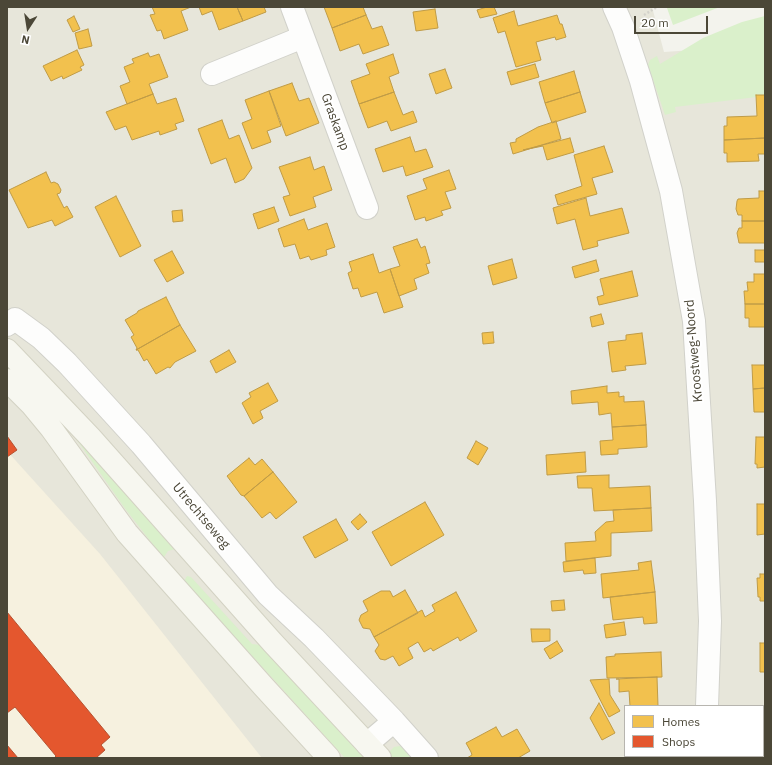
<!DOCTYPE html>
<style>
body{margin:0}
#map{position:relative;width:772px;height:765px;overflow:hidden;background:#f3f3ed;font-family:"IBM Plex Sans",sans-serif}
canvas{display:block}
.frame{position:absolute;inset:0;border:8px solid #4b4737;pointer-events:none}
.legend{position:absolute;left:624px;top:705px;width:140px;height:52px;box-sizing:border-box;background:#fff;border:1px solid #b7b5af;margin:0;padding:5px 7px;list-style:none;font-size:12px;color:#4b4737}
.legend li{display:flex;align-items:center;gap:8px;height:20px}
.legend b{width:20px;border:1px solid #b7b5af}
.north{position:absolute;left:8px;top:8px;width:40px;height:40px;-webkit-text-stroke:3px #fff;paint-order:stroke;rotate:192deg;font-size:11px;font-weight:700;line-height:16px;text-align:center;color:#4b4737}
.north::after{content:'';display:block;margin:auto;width:14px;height:18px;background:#4b4737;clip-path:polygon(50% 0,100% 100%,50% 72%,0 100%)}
.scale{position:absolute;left:634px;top:16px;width:74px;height:18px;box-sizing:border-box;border:2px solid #4b4737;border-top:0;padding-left:5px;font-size:12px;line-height:14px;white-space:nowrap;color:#4b4737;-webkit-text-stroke:3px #fff;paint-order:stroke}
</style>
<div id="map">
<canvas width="772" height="765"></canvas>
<div class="frame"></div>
<ul class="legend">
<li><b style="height:11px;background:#f2c14e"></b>Homes</li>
<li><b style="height:11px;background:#e4572e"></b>Shops</li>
</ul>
<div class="north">N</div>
<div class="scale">20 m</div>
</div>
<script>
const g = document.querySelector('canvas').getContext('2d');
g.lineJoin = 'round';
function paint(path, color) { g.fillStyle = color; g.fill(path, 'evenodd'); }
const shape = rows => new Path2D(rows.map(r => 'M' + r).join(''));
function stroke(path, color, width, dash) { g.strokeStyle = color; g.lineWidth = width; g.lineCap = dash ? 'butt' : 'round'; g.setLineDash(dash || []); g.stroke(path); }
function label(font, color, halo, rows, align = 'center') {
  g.font = font + ' "IBM Plex Sans",sans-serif'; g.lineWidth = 4; g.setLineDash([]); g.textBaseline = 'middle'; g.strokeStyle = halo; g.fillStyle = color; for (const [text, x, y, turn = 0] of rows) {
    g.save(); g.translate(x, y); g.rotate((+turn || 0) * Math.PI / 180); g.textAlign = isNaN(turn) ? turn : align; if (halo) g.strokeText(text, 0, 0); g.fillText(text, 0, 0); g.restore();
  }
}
const residential = shape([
 [7,7,652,7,664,52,765,45,765,758,7,758],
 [625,706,763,706,763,756,625,756]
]);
const commercial = shape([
 [7,451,100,554,262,758,7,758]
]);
const green = shape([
 [668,7,720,7,673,25,667,8],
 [765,16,765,96,675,107,676,112,665,115,648,65,650,60,657,56,660,64,703,38,742,22],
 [49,406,175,549,168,551,164,557,162,556,126,510,79,443],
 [187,576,191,577,252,644,268,646,370,758,345,758,184,581],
 [400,746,406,750,413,758,388,758,387,754,394,747]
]);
const homes = shape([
 [152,7,191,7,181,11,188,30,164,39,161,30,157,31,150,15,155,14,152,7],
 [199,7,237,7,243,21,219,30,212,11,202,15,199,7],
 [237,7,264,7,266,12,243,21,237,7],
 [324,7,363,7,366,15,332,28,324,7],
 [487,7,494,7,497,14,480,18,477,10,487,7],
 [435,9,438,28,416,31,413,12,435,9],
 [514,11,518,26,557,15,560,24,562,24,566,37,556,40,555,37,536,42,541,60,516,67,505,31,498,33,493,18,514,11],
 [366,15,372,29,382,26,389,45,363,54,359,44,340,51,332,28,366,15],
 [74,16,80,29,73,32,67,20,74,16],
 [88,29,92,46,79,49,75,33,88,29],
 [77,50,84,65,80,67,82,70,63,79,62,76,51,81,43,66,77,50],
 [148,53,150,57,159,54,168,77,149,84,153,94,127,104,120,86,130,82,124,67,134,63,132,59,148,53],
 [393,54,399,73,389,77,394,92,359,104,351,81,370,74,366,64,393,54],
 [535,64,539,77,511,85,507,72,535,64],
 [445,69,452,88,436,94,429,74,445,69],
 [574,71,580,92,545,103,539,82,574,71],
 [292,83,299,101,309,98,319,123,286,136,269,91,292,83],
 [269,91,281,126,267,131,271,142,252,149,242,123,252,119,245,100,269,91],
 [394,92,403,115,413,111,417,122,391,131,387,121,368,128,359,104,394,92],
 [580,92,586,112,552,123,545,103,580,92],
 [153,94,157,104,176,98,184,121,175,124,177,129,160,135,159,131,132,140,126,126,115,130,106,112,153,94],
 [756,95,765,95,765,138,724,140,724,126,727,126,727,117,757,116,756,95],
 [222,120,229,139,239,135,252,168,244,179,235,183,226,158,211,164,198,129,222,120],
 [556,121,561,139,513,154,510,143,516,142,516,139,538,127,556,121],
 [410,137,415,152,426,149,433,167,406,176,403,166,383,172,375,149,410,137],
 [570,138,574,152,547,160,543,146,523,150,570,138],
 [765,138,765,154,758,154,759,161,727,162,727,153,724,153,724,140,765,138],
 [604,146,613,172,592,178,597,194,558,205,555,195,582,186,574,155,604,146],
 [310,157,314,170,324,166,332,190,313,197,316,207,290,216,283,197,290,195,279,167,310,157],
 [449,170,456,189,445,192,451,208,441,211,443,215,426,221,425,217,415,220,407,196,427,189,423,179,449,170],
 [46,172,51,183,54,182,58,184,61,190,60,193,57,194,64,208,67,206,73,217,55,226,52,220,28,228,9,190,46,172],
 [759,191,765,191,765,221,742,221,742,215,738,215,736,209,737,201,738,199,759,198,759,191],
 [116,196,141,246,120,257,95,207,116,196],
 [586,198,590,216,622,208,629,233,597,241,598,246,583,250,575,219,557,224,553,208,586,198],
 [274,207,279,221,258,229,253,214,274,207],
 [182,210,183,221,173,222,172,211,182,210],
 [304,219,308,230,327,223,335,247,326,250,327,255,311,260,309,256,300,259,295,244,284,247,278,229,304,219],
 [742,221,765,221,765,243,739,243,737,233,739,228,742,228,742,221],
 [417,239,421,248,425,246,430,263,426,264,429,273,414,279,417,289,399,296,390,269,400,266,393,247,417,239],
 [755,250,765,250,765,262,755,262,755,250],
 [172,251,184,273,167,282,154,260,172,251],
 [373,254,379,273,390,269,403,307,384,313,377,292,361,297,358,288,353,289,348,273,352,271,349,262,373,254],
 [512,259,517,278,493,285,488,266,512,259],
 [596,260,599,271,575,278,572,267,596,260],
 [632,271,638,296,599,305,597,297,604,295,600,279,632,271],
 [754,274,765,274,765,304,745,304,744,291,748,291,747,282,754,282,754,274],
 [166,297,180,325,136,350,137,348,131,337,134,335,125,320,137,313,138,311,166,297],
 [745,304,765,304,765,327,749,327,749,318,745,318,745,304],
 [601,314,604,324,592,327,590,317,601,314],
 [180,325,196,351,175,362,170,368,168,367,156,374,147,359,144,361,138,350,136,350,180,325],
 [493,332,494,343,483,344,482,333,493,332],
 [642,333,646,364,625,366,626,370,612,372,608,342,626,340,626,335,642,333],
 [229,350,236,362,216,373,210,361,229,350],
 [752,365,765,365,765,388,753,389,752,365],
 [268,383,278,401,260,411,263,418,253,424,242,403,251,397,249,393,268,383],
 [607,386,607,393,619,392,619,397,624,396,624,402,644,401,646,425,612,427,611,413,599,415,598,402,572,404,571,391,607,386],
 [765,388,765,412,754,412,753,389,765,388],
 [646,425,647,447,618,449,618,454,601,455,600,441,613,440,612,427,646,425],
 [756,437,765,437,765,467,757,468,757,464,755,464,756,437],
 [476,441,488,448,478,465,467,458,476,441],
 [585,452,586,472,547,475,546,455,585,452],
 [249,458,255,465,262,459,273,472,244,496,241,495,227,476,249,458],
 [273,472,297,502,276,519,270,512,262,518,244,496,273,472],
 [609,475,609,488,650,486,651,508,594,511,592,488,578,488,577,476,609,475],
 [425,502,444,535,391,566,372,532,425,502],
 [757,504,765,504,765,534,757,535,757,504],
 [651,508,652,531,611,533,611,556,566,561,565,543,596,541,595,532,606,522,614,521,613,510,651,508],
 [360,514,367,522,358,530,351,522,360,514],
 [336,519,348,540,315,558,303,537,336,519],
 [595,558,596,573,584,574,583,570,564,572,563,562,595,558],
 [651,561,655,592,603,598,601,574,639,570,638,563,651,561],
 [760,574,765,574,765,601,760,601,760,597,758,597,757,578,760,578,760,574],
 [405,590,418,613,374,637,370,629,363,628,359,620,361,615,368,611,363,601,381,591,390,591,393,597,405,590],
 [456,592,477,631,460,641,458,637,433,651,431,648,424,652,418,642,408,648,413,658,399,666,393,656,385,660,380,659,375,651,379,645,374,637,422,610,425,617,435,611,432,605,456,592],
 [655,592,657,623,644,624,643,617,613,620,610,597,655,592],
 [564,600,565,610,552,611,551,601,564,600],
 [624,622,626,635,606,638,604,625,624,622],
 [531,629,550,629,550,641,532,642,531,629],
 [557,641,563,651,550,659,544,649,557,641],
 [760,643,765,643,765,672,760,672,760,643],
 [661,652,662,677,607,678,606,657,615,656,615,654,661,652],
 [657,677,658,706,630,706,629,691,619,692,619,679,616,679,657,677],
 [609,679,610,695,620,711,609,717,590,680,609,679],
 [599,703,615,733,602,740,590,718,599,703],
 [763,721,765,721,765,745,763,745,763,721],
 [496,727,502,737,517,729,530,751,518,758,467,758,472,755,471,752,466,743,496,727]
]);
const shops = shape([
 [7,436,17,450,7,457,7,436],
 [7,612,110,737,101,745,105,750,96,758,54,758,56,756,15,707,7,713,7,612],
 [7,745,18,758,7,758,7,745]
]);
const path = shape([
 [644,15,657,7]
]);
const minor = shape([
 [292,7,367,208],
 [614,7,623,27,641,81,671,191,694,321,705,501,710,621,707,706],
 [212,74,303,37],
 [7,325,15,319,41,338,67,363,141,444,268,595,314,638,394,721,427,758],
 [367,744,394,721],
 [700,758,701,756]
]);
const secondary = shape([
 [7,350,90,437,272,642,380,758],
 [7,380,32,405,51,428,127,533,263,686,329,758]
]);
const streetNames = [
 ["Graskamp",335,122,70],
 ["Kroostweg-Noord",694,351,-95],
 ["Utrechtseweg",201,516,50]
];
paint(residential, '#e7e6da');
paint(commercial, '#f6f1df');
paint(green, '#daf0cb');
paint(homes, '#f2c14e');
stroke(homes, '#c09c47', 1);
paint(shops, '#e4572e');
stroke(shops, '#b65231', 1);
stroke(minor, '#d1d1ca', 24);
stroke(secondary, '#d3d2c3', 24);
stroke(path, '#d3d2cb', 2.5, [2, 2]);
stroke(minor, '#fdfdfc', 22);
stroke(secondary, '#f7f7f0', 22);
label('13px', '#4b4737', '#fff', streetNames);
</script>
